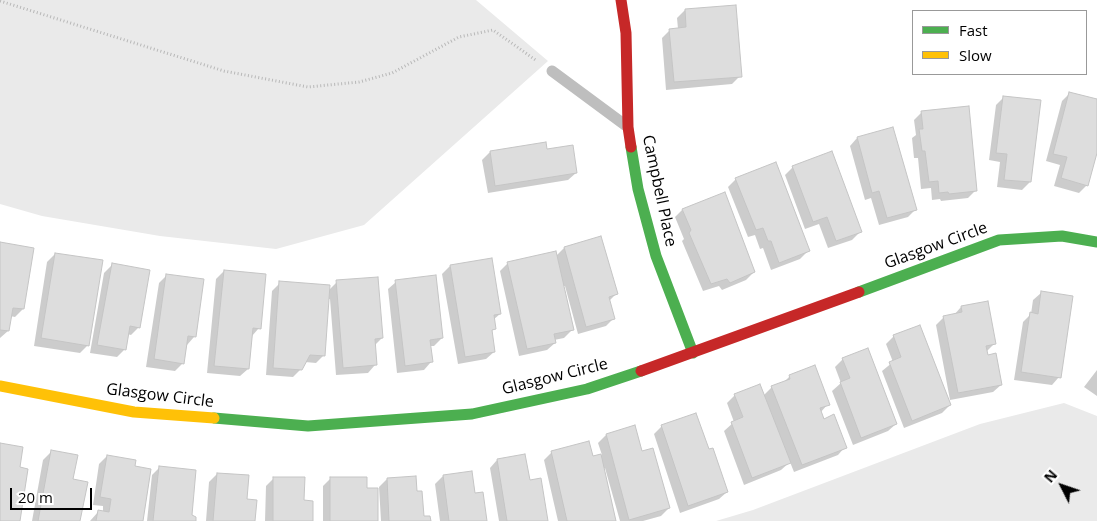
<!DOCTYPE html>
<style>
body{margin:0}
#map{position:relative;width:1097px;height:521px;overflow:hidden;background:#fff;font-family:"Open Sans",sans-serif}
canvas{display:block}
.legend{position:absolute;left:912px;top:10px;width:175px;height:65px;box-sizing:border-box;background:#fff;border:1px solid #999;margin:0;padding:6px 9px;list-style:none;font-size:15px;color:#000}
.legend li{display:flex;align-items:center;gap:10px;height:25px}
.legend b{width:25px;border:1px solid #999}
.north{position:absolute;left:1037px;top:461px;width:50px;height:50px;-webkit-text-stroke:4px #fff;paint-order:stroke;rotate:311deg;font-size:14px;font-weight:700;line-height:20px;text-align:center;color:#000}
.north::after{content:'';display:block;margin:auto;width:18px;height:22px;background:#000;clip-path:polygon(50% 0,100% 100%,50% 72%,0 100%)}
.scale{position:absolute;left:10px;top:488px;width:82px;height:22px;box-sizing:border-box;border:2px solid #000;border-top:0;padding-left:6px;font-size:15px;line-height:18px;white-space:nowrap;color:#000;-webkit-text-stroke:4px #fff;paint-order:stroke}
</style>
<div id="map">
<canvas width="1097" height="521"></canvas>
<ul class="legend">
<li><b style="height:6px;background:#4caf50"></b>Fast</li>
<li><b style="height:6px;background:#ffc107"></b>Slow</li>
</ul>
<div class="north">N</div>
<div class="scale">20 m</div>
</div>
<script>
const g = document.querySelector('canvas').getContext('2d');
g.lineJoin = 'round';
function paint(path, color) { g.fillStyle = color; g.fill(path, 'evenodd'); }
const shape = rows => new Path2D(rows.map(r => 'M' + r).join(''));
function stroke(path, color, width, dash) { g.strokeStyle = color; g.lineWidth = width; g.lineCap = dash ? 'butt' : 'round'; g.setLineDash(dash || []); g.stroke(path); }
function label(font, color, halo, rows, align = 'center') {
  g.font = font + ' "Open Sans",sans-serif'; g.lineWidth = 4; g.setLineDash([]); g.textBaseline = 'middle'; g.strokeStyle = halo; g.fillStyle = color; for (const [text, x, y, turn = 0] of rows) {
    g.save(); g.translate(x, y); g.rotate((+turn || 0) * Math.PI / 180); g.textAlign = isNaN(turn) ? turn : align; if (halo) g.strokeText(text, 0, 0); g.fillText(text, 0, 0); g.restore();
  }
}
const green = shape([
 [0,0,476,0,548,61,364,225,276,249,160,236,42,216,0,204],
 [1064,403,1097,416,1097,521,716,521,753,510,980,424]
]);
const shadow = shape([
 [685,10,740,76,732,84,666,90,662,38,670,30,678,29,677,18],
 [1070,93,1097,100,1097,148,1087,185,1079,193,1054,186,1060,165,1046,161,1062,101],
 [1004,97,1030,182,1022,190,997,187,1000,162,989,160,996,105],
 [922,112,976,190,968,198,941,201,940,199,932,200,931,188,921,189,918,158,914,158,912,138,916,135,914,120],
 [857,138,916,209,908,217,879,225,871,198,865,200,850,146],
 [546,151,576,173,568,180,488,193,482,160,490,152],
 [793,167,860,232,852,240,828,248,819,224,805,229,785,175],
 [736,179,808,251,800,259,771,270,763,248,760,249,755,235,748,237,728,187],
 [682,210,754,272,746,280,722,290,719,286,703,291,682,241,684,239,675,217],
 [0,243,23,309,15,317,10,316,8,331,0,338],
 [564,248,616,294,609,301,614,318,606,326,578,334,565,286,563,286,572,330,564,338,554,340,555,343,547,350,519,356,500,271,508,263,556,256],
 [55,254,88,345,80,353,34,346,47,262],
 [112,265,139,327,131,335,127,334,124,350,117,357,90,353,104,273],
 [450,266,500,314,493,320,494,328,491,332,494,352,486,359,458,364,442,274],
 [224,271,259,328,252,336,248,369,240,376,207,373,216,279],
 [167,275,194,337,187,345,183,363,175,371,146,367,159,283],
 [337,282,382,338,374,346,375,365,368,373,336,375,330,299,328,299,324,355,316,363,305,362,301,369,293,377,266,375,272,291,280,283,329,290],
 [396,282,442,338,434,346,430,346,431,362,424,370,397,373,388,289],
 [1041,293,1059,377,1052,385,1014,380,1023,322,1031,314,1033,300],
 [961,307,994,344,986,352,1001,385,993,392,950,400,936,325,944,317,954,315],
 [894,336,950,405,942,413,904,428,882,371,893,362,886,344],
 [868,350,896,424,888,431,853,445,832,391,841,383,835,367,843,359],
 [1097,370,1097,396,1084,387],
 [790,376,828,404,820,413,823,420,845,447,838,455,794,472,790,462,781,470,744,485,724,431,734,422,727,403,735,395,764,395,772,387,784,382],
 [662,426,708,451,727,492,719,499,680,513,654,434],
 [634,427,641,453,669,508,661,516,643,521,620,521,605,468,603,469,615,521,558,521,544,460,552,452,592,458,602,455,598,443,606,435],
 [51,452,72,480,79,521,32,521,43,460],
 [107,456,134,467,142,521,90,521,98,512,103,512,103,506,93,505,99,464],
 [497,460,528,482,547,521,499,521,490,468],
 [160,467,190,516,194,521,147,521,152,475],
 [217,474,246,501,254,521,206,521,209,482],
 [443,476,485,521,440,521,435,484],
 [274,478,303,501,312,521,265,521,266,486],
 [331,478,366,489,376,521,323,521,323,486],
 [387,479,416,493,423,518,429,521,381,521,379,487]
]);
const building = shape([
 [736,5,742,77,674,82,669,29,686,27,685,9,736,5],
 [1069,92,1097,99,1097,153,1088,186,1061,178,1067,157,1053,154,1069,92],
 [1003,96,1041,100,1031,182,1004,180,1007,154,996,153,1003,96],
 [969,106,977,191,949,194,948,192,939,193,938,181,929,182,925,151,922,151,919,129,923,129,921,111,969,106],
 [893,127,917,210,887,218,879,191,872,193,857,137,893,127],
 [546,142,547,149,573,145,577,173,495,186,490,151,546,142],
 [832,151,862,232,836,241,827,217,813,222,792,166,832,151],
 [776,162,810,251,779,263,771,241,768,241,763,228,756,230,735,178,776,162],
 [725,192,755,272,730,283,727,279,711,284,689,233,691,230,682,209,725,192],
 [601,236,618,294,609,297,615,319,586,327,564,247,601,236],
 [0,242,34,248,24,309,13,308,9,331,0,330,0,242],
 [556,251,574,330,554,334,556,343,527,349,507,262,556,251],
 [55,253,103,260,89,346,41,338,55,253],
 [492,258,501,314,494,315,496,329,492,330,495,352,465,357,450,265,492,258],
 [112,263,150,270,140,328,130,326,126,350,97,345,112,263],
 [224,270,266,274,261,329,253,328,249,369,214,366,224,270],
 [166,274,204,279,196,337,188,336,184,364,154,359,166,274],
 [436,275,443,338,430,340,433,362,405,366,395,280,436,275],
 [378,277,383,338,375,339,377,365,343,368,336,280,378,277],
 [279,281,330,285,325,356,310,355,302,370,273,368,279,281],
 [1041,291,1073,296,1061,378,1021,372,1030,312,1038,314,1041,291],
 [988,301,996,344,986,346,988,355,996,353,1002,385,958,393,943,316,962,312,961,306,988,301],
 [920,325,951,405,912,421,889,362,901,357,893,335,920,325],
 [868,348,897,424,861,438,840,382,850,378,842,358,868,348],
 [815,365,830,405,820,408,824,419,834,414,847,448,802,465,771,386,790,379,789,375,815,365],
 [760,384,791,463,752,478,731,422,743,417,734,394,760,384],
 [696,413,709,449,713,448,728,492,688,506,661,425,696,413],
 [635,425,642,451,653,448,670,508,629,520,606,434,635,425],
 [589,441,593,456,601,454,616,521,567,521,551,451,589,441],
 [0,443,23,447,20,467,28,469,20,521,0,521,0,443],
 [51,450,78,455,73,479,88,482,80,521,38,521,51,450],
 [525,454,530,480,541,478,548,521,507,521,497,459,525,454],
 [107,455,136,460,135,466,151,469,143,521,96,521,98,510,109,512,111,499,100,497,107,455],
 [159,466,196,470,192,515,196,517,196,521,153,521,159,466],
 [472,471,475,493,483,492,487,521,449,521,443,475,472,471],
 [217,473,249,475,247,499,257,500,255,521,213,521,217,473],
 [416,476,417,491,422,491,424,516,430,516,431,521,389,521,387,478,416,476],
 [273,477,305,477,304,500,313,501,313,521,273,521,273,477],
 [330,477,367,477,367,488,378,488,378,521,330,521,330,477]
]);
const path = shape([
 [0,1,224,71,308,87,359,82,392,73,459,37,493,30,537,61]
]);
const lane = shape([
 [552,71,625,125]
]);
const fast = shape([
 [631,147,638,189,656,256,693,353],
 [859,292,999,240,1062,236,1097,242],
 [214,418,308,426,472,414,587,389,641,371]
]);
const slow = shape([
 [0,386,134,412,214,418]
]);
const jam = shape([
 [621,0,626,33,628,127,631,147],
 [641,371,859,292]
]);
const streetNames = [
 ["Campbell Place",659,191,78],
 ["Glasgow Circle",936,246,-20],
 ["Glasgow Circle",555,377,-14],
 ["Glasgow Circle",160,396,7]
];
paint(green, '#eaeaea');
paint(shadow, '#0003');
paint(building, '#ddd');
stroke(building, '#c5c5c5', 1);
stroke(path, '#b8b8b8', 3, [1, 2.5]);
stroke(lane, '#bebebe', 11);
stroke(fast, '#4caf50', 11);
stroke(slow, '#ffc107', 11);
stroke(jam, '#c62828', 11);
label('16px', '#000', '#fff', streetNames);
</script>
